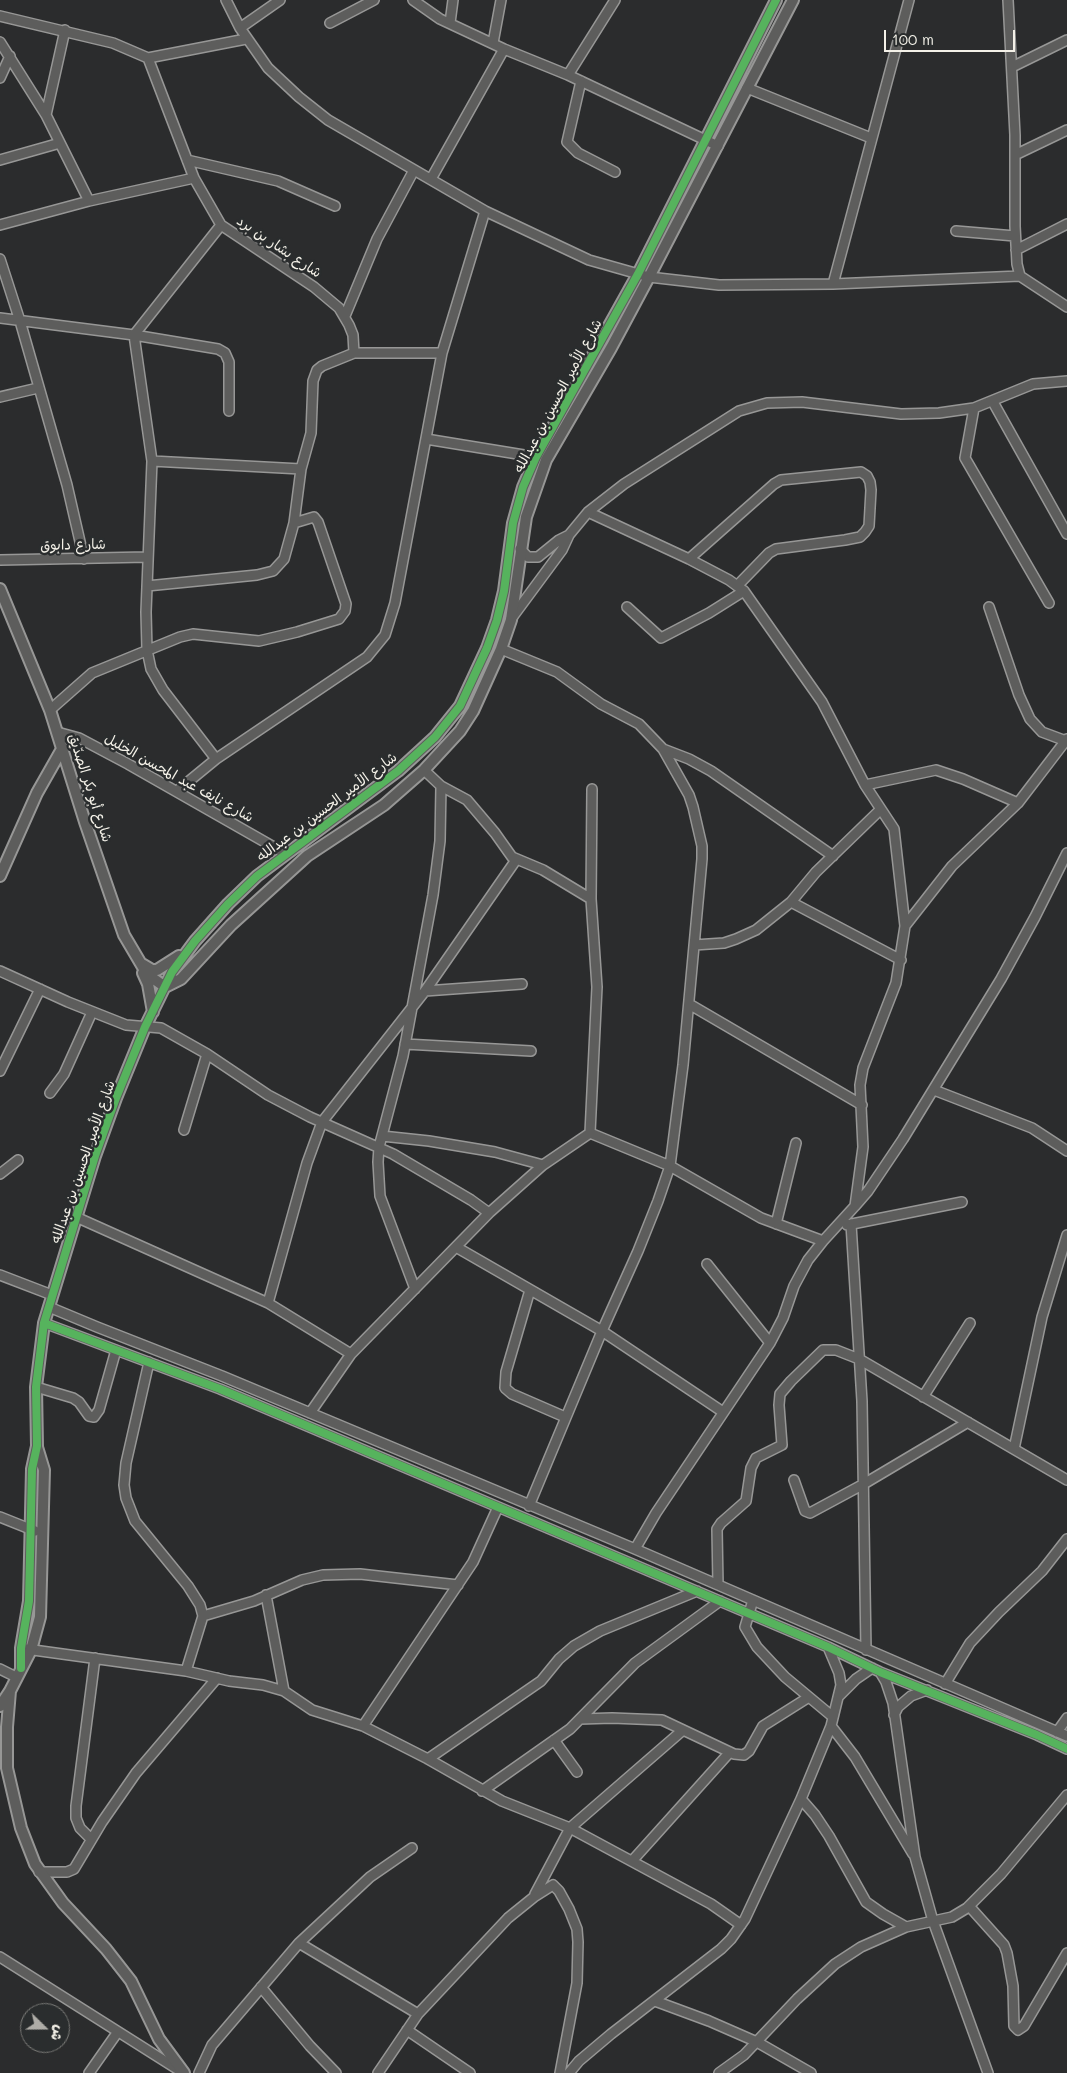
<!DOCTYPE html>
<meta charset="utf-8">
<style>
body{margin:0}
#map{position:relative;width:1067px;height:2073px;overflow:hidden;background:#2b2c2d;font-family:Mali,"Playpen Sans Arabic",sans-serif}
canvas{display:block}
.north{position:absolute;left:20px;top:2003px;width:50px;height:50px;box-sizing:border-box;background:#2a2d2e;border:1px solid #7b7b78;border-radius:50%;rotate:112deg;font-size:14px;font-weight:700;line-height:20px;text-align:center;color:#f4f1e8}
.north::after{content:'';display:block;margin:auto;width:18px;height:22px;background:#aeaca7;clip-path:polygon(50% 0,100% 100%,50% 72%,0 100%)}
.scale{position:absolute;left:884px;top:30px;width:131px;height:22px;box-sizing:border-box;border:2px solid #f4f1e8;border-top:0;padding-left:6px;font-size:15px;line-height:18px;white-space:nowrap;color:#f4f1e8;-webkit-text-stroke:4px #2a2d2e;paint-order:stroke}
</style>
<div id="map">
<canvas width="1067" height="2073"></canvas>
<div class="north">ش</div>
<div class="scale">100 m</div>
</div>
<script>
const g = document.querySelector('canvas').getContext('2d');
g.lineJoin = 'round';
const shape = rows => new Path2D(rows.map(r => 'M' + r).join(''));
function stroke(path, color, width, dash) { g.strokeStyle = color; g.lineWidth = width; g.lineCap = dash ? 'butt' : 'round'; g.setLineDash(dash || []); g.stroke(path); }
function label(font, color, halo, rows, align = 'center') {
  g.font = font + ' Mali,"Playpen Sans Arabic",sans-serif'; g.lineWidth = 5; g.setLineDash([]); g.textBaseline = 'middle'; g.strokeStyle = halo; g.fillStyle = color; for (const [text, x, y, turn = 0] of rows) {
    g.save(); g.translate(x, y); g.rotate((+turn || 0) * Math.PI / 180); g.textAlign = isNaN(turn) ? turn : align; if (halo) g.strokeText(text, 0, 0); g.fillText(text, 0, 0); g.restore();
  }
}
const minor = shape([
 [226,0,240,28,268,68,299,97,328,120,485,211,589,260,649,277,719,285,833,284,1020,276],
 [413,0,440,19,504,49,568,75,718,146],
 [1008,0,1015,135,1015,226,1017,264,1020,276,1067,307],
 [0,16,113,43,148,58,194,178,221,225,314,287,339,308,349,325,353,335,354,353],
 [330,23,374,0],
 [450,23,453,0],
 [240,28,280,0],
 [0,42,46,115,89,201],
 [493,43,501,0],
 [148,58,246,39],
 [1012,67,1067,40],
 [568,75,615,0],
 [0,78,10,56],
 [581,81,567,142,578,153,615,172],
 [747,88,871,138],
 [46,115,65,30],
 [1015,155,1067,130],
 [0,160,60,143],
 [187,160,278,181,335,206],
 [431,179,504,49],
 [0,225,89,201,194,178],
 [956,231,1015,236],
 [1016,250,1067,224],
 [0,259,20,321,67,485,84,559],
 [833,284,909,0],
 [345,316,377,239,414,170],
 [0,318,134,335,218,349,225,353,229,362,229,411],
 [0,397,38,388],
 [993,402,1067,534],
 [974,408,965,458,1049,603],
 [426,439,536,457],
 [152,461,301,469],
 [588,512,689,559,729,580,744,591,709,613,661,638,627,607],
 [520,549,528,557,538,557,559,540,569,535],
 [689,559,774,484,781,480,861,472,867,476,870,482,871,490,869,526,865,532,860,537,845,540,776,549,769,553,737,586],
 [0,560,147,557],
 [147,586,257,575,273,571,284,559,294,523,301,469,311,433,313,381,317,370,322,366,354,353,442,353],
 [744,591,822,702,865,785,894,829,905,926],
 [989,607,1019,695,1030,719,1042,732,1066,741],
 [511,619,562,550,569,535,588,512,624,484,739,411,767,403,802,402,901,414,939,413,974,408,1033,384,1067,381],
 [501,649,557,672,601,704,639,724,663,749,689,795,693,807,702,846,702,859,683,1065,670,1166,761,1218,823,1241],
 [50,710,92,673,180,637,193,634,259,641,297,632,339,619,345,611,346,604,318,522,314,517,294,523],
 [57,732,79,738,128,764,286,854],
 [663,749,689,759,711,771,833,856],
 [216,759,163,690,151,669,147,650,146,612,152,461,134,335,221,225],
 [424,770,441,786,467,800,495,833,512,857,543,870,591,899],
 [865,785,936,770,963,779,1018,803],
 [177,791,216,759,367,657,385,635,395,603,442,353,485,211],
 [791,902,901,960],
 [694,945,724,943,736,939,756,930,791,902,816,872,880,810],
 [0,971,68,1002,126,1025,161,1028,207,1054,268,1095,310,1117,393,1154,471,1200,489,1213,351,1354,310,1413],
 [425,991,522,984],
 [689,1004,862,1105],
 [405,1044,531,1051],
 [0,1071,40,989],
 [934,1090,1032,1128,1067,1151],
 [50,1093,64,1074,92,1012],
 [184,1130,207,1054],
 [590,1133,597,987,591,899,592,789],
 [382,1136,429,1141,495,1152,543,1165],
 [0,1174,18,1160],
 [855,1206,868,1191,903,1139,1001,979,1035,917,1067,853],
 [489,1213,543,1165,590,1133],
 [76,1217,268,1303,351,1354],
 [776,1224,796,1143],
 [851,1224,862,1401,866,1650],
 [847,1225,962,1202],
 [456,1247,602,1331,723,1412],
 [707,1264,770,1343],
 [0,1275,52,1295],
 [415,1289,380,1196,378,1162,379,1147,403,1056,433,895,440,841,441,786],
 [530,1290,506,1372,505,1388,512,1394,565,1417],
 [268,1303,307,1163,322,1122,425,991,516,860],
 [49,1307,97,1327,222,1376,635,1549,1067,1736],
 [44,1323,220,1389,828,1647,880,1672,1037,1735,1067,1749],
 [149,1362,126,1463,124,1485,126,1498,135,1521,188,1586,200,1605,203,1616,186,1671],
 [36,1387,73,1398,79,1402,89,1416,94,1417,99,1410,116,1350],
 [923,1397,970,1323],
 [1014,1449,1042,1317,1067,1235],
 [794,1480,805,1511,810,1513,862,1485,968,1422],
 [529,1506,602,1331,638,1251,658,1201,670,1166,590,1133],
 [0,1517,35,1531],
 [635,1549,656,1513,770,1343,783,1318,794,1286,808,1260,823,1241,855,1206,863,1147,860,1085,863,1068,896,983,905,926,952,866,1018,803,1067,739],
 [718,1585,717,1529,721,1523,746,1501,751,1468,756,1458,782,1445,779,1405,780,1394,791,1381,823,1350,836,1350,859,1359,1067,1480],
 [266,1595,284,1691],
 [753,1600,745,1627,757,1647,785,1677,833,1717],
 [203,1616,254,1601,302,1580,323,1575,360,1574,458,1585],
 [26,1649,186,1671,229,1681,263,1685,284,1691,312,1710,363,1726,428,1759,502,1801,570,1828,711,1904,741,1925],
 [0,1669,16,1677],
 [880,1672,886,1682,893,1703,915,1857,933,1921,988,2073],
 [945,1684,970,1643,999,1612,1042,1571,1067,1539],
 [839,1696,856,1679,872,1668],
 [894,1715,898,1707,911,1696,927,1690],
 [580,1719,612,1718,662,1720,734,1754,744,1755,749,1751,763,1726,809,1697],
 [363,1726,473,1562,498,1507],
 [831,1726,855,1757,913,1854],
 [1057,1732,1067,1718],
 [554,1740,577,1772],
 [428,1759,541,1681,559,1659,574,1646,600,1631,697,1591],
 [482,1791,570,1729,635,1663,720,1601],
 [801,1799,815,1815,829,1836,866,1902,883,1914,906,1927,952,1917,967,1908,1001,1874,1067,1795],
 [91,1839,80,1828,76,1818,76,1806,95,1658],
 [632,1861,730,1752],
 [39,1872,67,1872,74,1869,102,1822,136,1773,217,1678],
 [535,1894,570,1828,683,1730],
 [969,1906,1004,1945,1007,1953,1013,1986,1014,2026,1018,2030,1024,2026,1067,1953],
 [299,1943,418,2014],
 [0,1957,182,2072],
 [261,1987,310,2046,336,2073],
 [655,2001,709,2021,757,2042,811,2073],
 [407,2030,470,2073],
 [89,2073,117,2033],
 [199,2073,212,2045,299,1943,370,1877,412,1848],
 [378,2073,418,2014,508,1918,534,1897,553,1885,559,1891,569,1909,577,1929,578,1942,577,1983,560,2073],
 [569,2073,579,2061,611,2034,721,1949,731,1939,745,1919,801,1799,831,1726,841,1685,839,1673,828,1647],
 [719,2073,744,2055,797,1999,835,1964,861,1947,906,1927]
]);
const tertiary = shape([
 [0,589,50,710,85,822,124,935,147,974,165,987],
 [0,876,37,793,62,749],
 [142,964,152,970,157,970,179,956],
 [143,973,148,984,153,1012],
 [165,987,181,979,231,925,285,876,307,856,384,805,424,770,460,731,473,711,501,649,511,620,526,517,546,460,611,348,649,277,793,0],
 [21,1668,21,1648,29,1601,32,1469,37,1446,36,1387,44,1323,95,1156,116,1098,145,1027,172,972,195,941,228,904,257,876,398,771,435,737,460,706,487,648,497,620,504,591,513,523,523,487,536,457,638,274,776,0],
 [10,1691,7,1727,7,1768,21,1828,35,1864,63,1903,106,1949,131,1981,159,2039,184,2073],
 [0,1706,10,1691,31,1650,40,1617,44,1470,37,1447]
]);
const cycleway = shape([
 [44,1323,220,1389,828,1647,880,1672,1037,1735,1067,1749],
 [21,1668,21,1648,29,1601,32,1469,37,1446,36,1387,44,1323,95,1156,116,1098,145,1027,172,972,195,941,228,904,257,876,398,771,435,737,460,706,487,648,497,620,504,591,513,523,523,487,536,457,638,274,776,0]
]);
const streetNames = [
 ["شارع بشار بن برد",279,247,34],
 ["شارع الأمير الحسين بن عبدالله",558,396,-62],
 ["شارع دابوق",73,545,-1],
 ["شارع نايف عبد المحسن الخليل",179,778,29],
 ["شارع أبو بكر الصدّيق",90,788,72],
 ["شارع الأمير الحسين بن عبدالله",327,807,-37],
 ["شارع الأمير الحسين بن عبدالله",83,1162,-71]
];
stroke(minor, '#979796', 12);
stroke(tertiary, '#979796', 14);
stroke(minor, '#5d5d5c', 9);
stroke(tertiary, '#5d5d5c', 10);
stroke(cycleway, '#56b35d', 8);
label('14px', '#f4f1e8', '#2a2d2e', streetNames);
</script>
